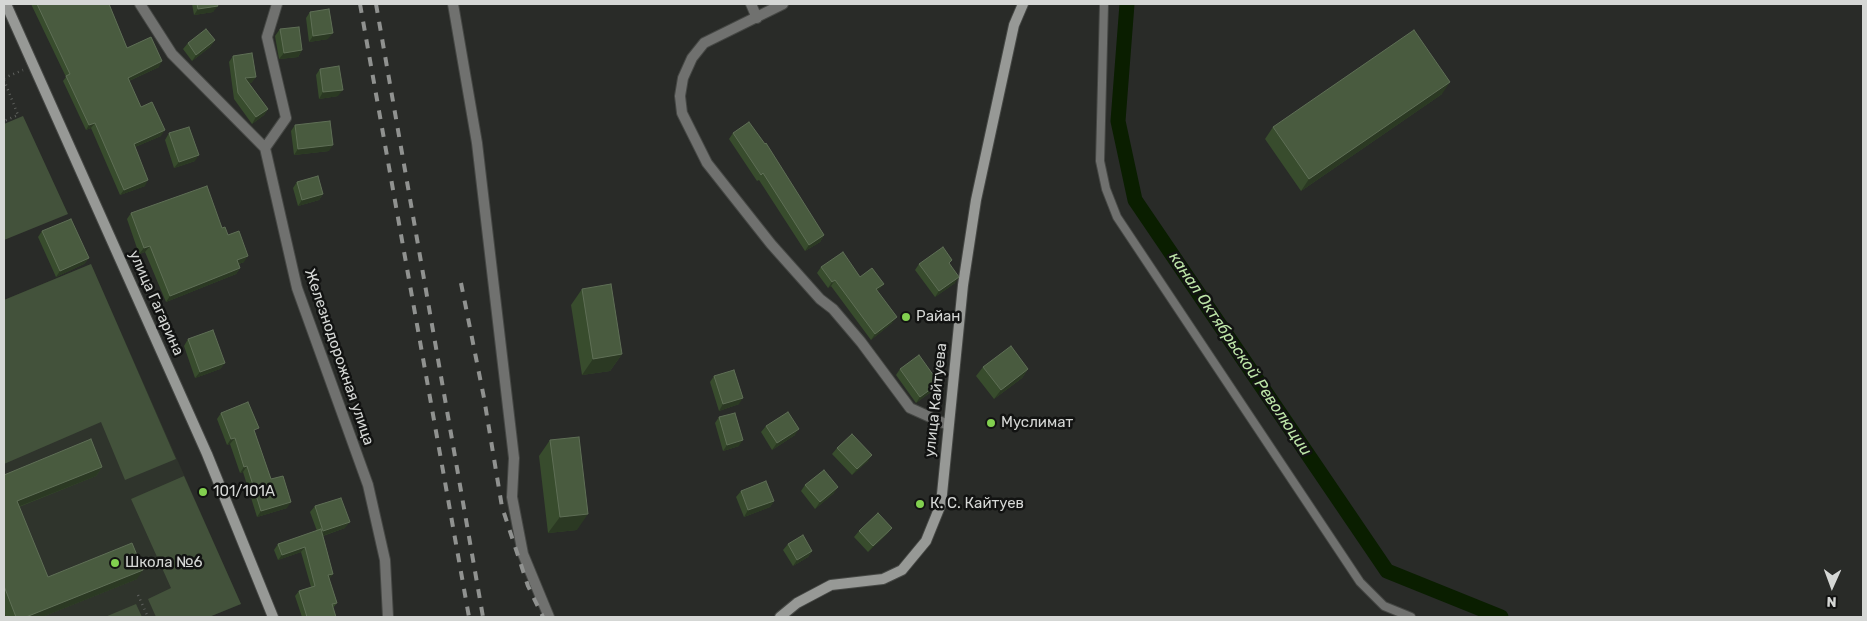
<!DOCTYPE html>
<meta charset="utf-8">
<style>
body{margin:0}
#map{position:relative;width:1867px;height:621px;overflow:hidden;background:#292b28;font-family:Rubik,sans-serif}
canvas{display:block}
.frame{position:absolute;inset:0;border:5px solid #d5d7d5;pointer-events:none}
.north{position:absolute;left:1807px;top:561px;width:50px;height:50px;-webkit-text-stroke:4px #121312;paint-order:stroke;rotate:182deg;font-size:14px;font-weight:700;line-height:20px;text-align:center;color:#d5d7d5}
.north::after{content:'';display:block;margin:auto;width:18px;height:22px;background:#d5d7d5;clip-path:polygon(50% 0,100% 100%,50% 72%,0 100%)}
</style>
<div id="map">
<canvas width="1867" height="621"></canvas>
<div class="frame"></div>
<div class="north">N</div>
</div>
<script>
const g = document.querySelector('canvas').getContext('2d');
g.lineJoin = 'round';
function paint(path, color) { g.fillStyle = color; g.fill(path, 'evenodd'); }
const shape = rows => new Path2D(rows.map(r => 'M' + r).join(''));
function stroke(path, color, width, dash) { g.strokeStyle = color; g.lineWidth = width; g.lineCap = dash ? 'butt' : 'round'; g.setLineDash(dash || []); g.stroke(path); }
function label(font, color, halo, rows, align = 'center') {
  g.font = font + ' Rubik,sans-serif'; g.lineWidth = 5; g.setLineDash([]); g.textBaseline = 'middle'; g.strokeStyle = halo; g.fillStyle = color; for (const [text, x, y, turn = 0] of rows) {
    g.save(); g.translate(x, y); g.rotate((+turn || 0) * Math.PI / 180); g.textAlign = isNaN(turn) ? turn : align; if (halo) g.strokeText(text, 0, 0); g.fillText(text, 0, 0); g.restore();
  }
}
const built = shape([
 [91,264,241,604,209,617,4,617,4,300]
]);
const green = shape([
 [23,116,68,214,4,240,4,124],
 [91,264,176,459,125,480,101,422,4,464,4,300],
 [184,476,241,604,209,617,156,617,148,599,171,588,131,499],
 [136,604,142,617,105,617]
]);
const canal = shape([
 [1127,4,1118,121,1135,200,1387,571,1501,617]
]);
const path = shape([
 [4,78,23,70],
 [4,80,18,115,4,121],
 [138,595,148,617]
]);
const lane = shape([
 [1104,4,1100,161,1106,189,1117,217,1360,582,1384,606,1411,617]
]);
const street = shape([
 [140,4,172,54,265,148,297,288,368,485,385,560,388,617],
 [453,4,477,143,514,458,512,497,523,554,549,617],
 [751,4,757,18],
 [783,4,704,43,692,58,683,78,680,96,682,113,707,163,771,244,820,299,833,309,861,342,910,408,948,425],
 [265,148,286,118,267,37,277,4]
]);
const secondary = shape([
 [6,4,207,454,273,617],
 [780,617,797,603,831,585,883,579,902,570,926,541,941,504,963,285,976,200,1014,25,1023,4]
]);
const rail = shape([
 [360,4,469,617],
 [376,4,483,617],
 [461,283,484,398,502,507,528,586,543,617]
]);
const wall = shape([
 [31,4,109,4,127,48,159,67,129,81,141,107,161,136,135,147,145,186,120,195,91,128,86,130,63,81,66,77],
 [192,4,217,4,213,12,194,15],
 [310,12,328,39,309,42,306,18],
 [280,29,302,50,298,57,279,59,275,36],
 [215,40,210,47,192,61,183,49,188,43],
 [233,56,256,77,251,83,249,83,268,109,264,115,252,124,234,99,229,62],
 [320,69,338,96,319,99,316,75],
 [1442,94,1301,191,1265,139,1273,127],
 [295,125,329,151,294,155,291,131],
 [169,133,195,161,174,168,165,140],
 [733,133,824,235,820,242,805,251,759,180,757,181,729,139],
 [297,182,323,194,319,200,298,206,293,188],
 [131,213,222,228,228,235,244,262,239,264,240,268,236,274,166,302,145,252,139,254,127,219],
 [42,231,89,258,84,264,56,277,38,237],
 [919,264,950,264,955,283,935,297,915,270],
 [821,267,884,284,877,291,892,323,871,340,831,286,828,288,817,273],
 [582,289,622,354,610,371,582,375,571,305],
 [188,339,225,363,220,369,195,378,184,346],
 [983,367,1028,369,1022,378,994,399,976,376],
 [900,369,939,383,935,389,916,403,896,375],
 [714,376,739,404,719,411,710,382],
 [221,413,255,433,271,479,287,508,257,517,243,472,240,473,230,444,227,445,217,419],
 [719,417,739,446,723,451,715,423],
 [766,426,795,435,772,450,761,432],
 [550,440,577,530,548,533,539,456],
 [837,448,868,461,852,475,832,454],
 [102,467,96,476,19,507,48,577,137,579,42,617,6,617,4,611,4,475],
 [805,485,834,493,815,509,801,491],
 [741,491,774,501,770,507,744,517,736,497],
 [315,506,345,528,323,536,333,574,329,579,337,603,333,608,336,617,302,617,295,596,299,591,311,587,301,552,278,560,274,550,278,544,317,531,310,512],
 [892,528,887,534,868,552,854,537,859,531],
 [788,544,812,551,808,557,793,566,783,550]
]);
const shadedWall = shape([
 [218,6,213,12,194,15,198,9],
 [333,33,328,39,309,42,313,36],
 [215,40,210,47,192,61,196,55],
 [302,50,298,57,279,59,284,53],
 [162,61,159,67,124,83,128,78],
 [256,77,251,83,241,84,245,78],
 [1450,82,1442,94,1301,191,1309,179],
 [343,90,338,96,319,99,323,92],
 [268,109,264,115,252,124,256,117],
 [95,123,91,128,86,130,89,125],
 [165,130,161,136,130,149,134,144],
 [333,145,329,151,294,155,298,149],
 [199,155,195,161,174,168,179,162],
 [148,180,145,186,120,195,124,190],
 [323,194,319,200,298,206,302,200],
 [824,235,820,242,805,251,809,245],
 [150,246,145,252,139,254,144,248],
 [248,256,244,262,233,266,237,260],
 [89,258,84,264,56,277,60,271],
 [240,268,236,274,166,302,170,296],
 [959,277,955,283,935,297,939,291],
 [835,280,831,286,828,288,832,282],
 [884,284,879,290,872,295,876,289],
 [897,317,892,323,871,340,875,334],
 [622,354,610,371,582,375,593,359],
 [225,363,220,369,195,378,200,372],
 [1028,369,1022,378,994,399,1001,390],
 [939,383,935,389,916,403,920,397],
 [743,398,739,404,719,411,723,404],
 [799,429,795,435,772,450,777,443],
 [235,438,230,444,227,445,231,439],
 [743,440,739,446,723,451,727,445],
 [872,455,868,461,852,475,857,469],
 [247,466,243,472,240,473,244,467],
 [102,467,96,476,10,510,17,501],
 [838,487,834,493,815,509,820,502],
 [774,501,770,507,744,517,748,510],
 [291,502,287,508,257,517,261,511],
 [588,514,577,530,548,533,560,517],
 [350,522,345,528,319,537,323,531],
 [892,528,887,534,868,552,873,546],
 [305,547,301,552,278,560,282,555],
 [812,551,808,557,793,566,797,560],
 [143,570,137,579,42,617,26,617],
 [333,574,329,579,324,580,328,575]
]);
const building = shape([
 [37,4,109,4,127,48,151,37,162,61,128,78,141,107,152,102,165,130,134,144,148,180,124,190,95,123,89,125,66,76,70,74,37,4],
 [197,4,217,4,218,6,198,9,197,4],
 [329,9,333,33,313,36,310,12,329,9],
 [299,27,302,50,284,53,280,29,299,27],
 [206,29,215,40,196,55,188,43,206,29],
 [1414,30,1450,82,1309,179,1273,127,1414,30],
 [252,53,256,77,245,78,268,109,256,117,238,93,233,56,252,53],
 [339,66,343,90,323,92,320,69,339,66],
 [330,121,333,145,298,149,295,125,330,121],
 [749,122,765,144,766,143,824,235,809,245,763,173,761,175,733,133,749,122],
 [189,127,199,155,179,162,169,133,189,127],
 [318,176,323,194,302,200,297,182,318,176],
 [207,186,222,228,225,227,228,235,239,231,248,256,237,260,240,268,170,296,150,246,144,248,131,213,207,186],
 [71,219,89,258,60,271,42,231,71,219],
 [943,247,952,260,949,263,959,277,939,291,919,264,943,247],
 [843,252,860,277,872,268,884,284,876,289,897,317,875,334,835,280,832,282,821,267,843,252],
 [611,284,622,354,593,359,582,289,611,284],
 [213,330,225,363,200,372,188,339,213,330],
 [1011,346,1028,369,1001,390,983,367,1011,346],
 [919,355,939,383,920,397,900,369,919,355],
 [734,370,743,398,723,404,714,376,734,370],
 [248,402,259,428,254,430,271,479,283,476,291,502,261,511,247,466,244,467,235,438,231,439,221,413,248,402],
 [788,412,799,429,777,443,766,426,788,412],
 [735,413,743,440,727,445,719,417,735,413],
 [852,434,872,455,857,469,837,448,852,434],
 [579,437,588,514,560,517,550,440,579,437],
 [91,439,102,467,17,501,48,577,132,543,143,570,26,617,16,617,4,586,4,475,91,439],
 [824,470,838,487,820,502,805,485,824,470],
 [766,481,774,501,748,510,741,491,766,481],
 [341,498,350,522,323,531,315,506,341,498],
 [878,513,892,528,873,546,859,531,878,513],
 [321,529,333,574,328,575,337,603,332,604,336,617,307,617,299,591,315,586,305,547,282,555,278,544,321,529],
 [803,535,812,551,797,560,788,544,803,535]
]);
const markers = [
 [906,317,5,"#82d04f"],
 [991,423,5,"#82d04f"],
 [203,492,5,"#82d04f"],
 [920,504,5,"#82d04f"],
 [115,563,5,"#82d04f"]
];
const streetNames = [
 ["улица Гагарина",156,303,66],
 ["Железнодорожная улица",339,357,71],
 ["улица Кайтуева",936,400,-84]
];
const poiNames = [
 ["Райан",916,317],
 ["Муслимат",1001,423],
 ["101/101А",213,492],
 ["К. С. Кайтуев",930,504],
 ["Школа №6",125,563]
];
const waterNames = [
 ["канал Октябрьской Революции",1240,354,56]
];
paint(built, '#2f342c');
paint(green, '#43523b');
stroke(canal, '#0a1e00', 15);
stroke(lane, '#454744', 10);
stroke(street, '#454744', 12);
stroke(secondary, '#454744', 12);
stroke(path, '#5e605d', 2.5, [1, 4]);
stroke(lane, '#70716f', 8);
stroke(street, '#70716f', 10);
stroke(secondary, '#979996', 10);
stroke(rail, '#909290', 4, [9, 9]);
paint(wall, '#384c2d');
paint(shadedWall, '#2b3923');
paint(building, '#495b3f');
stroke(building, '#5f6f56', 1);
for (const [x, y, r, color] of markers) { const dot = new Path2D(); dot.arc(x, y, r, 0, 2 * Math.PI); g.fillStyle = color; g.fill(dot); stroke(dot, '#121312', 2); }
label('15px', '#d5d7d5', '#121312', streetNames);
label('15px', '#d5d7d5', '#121312', poiNames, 'left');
label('italic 16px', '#bee6a9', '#121312', waterNames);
</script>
